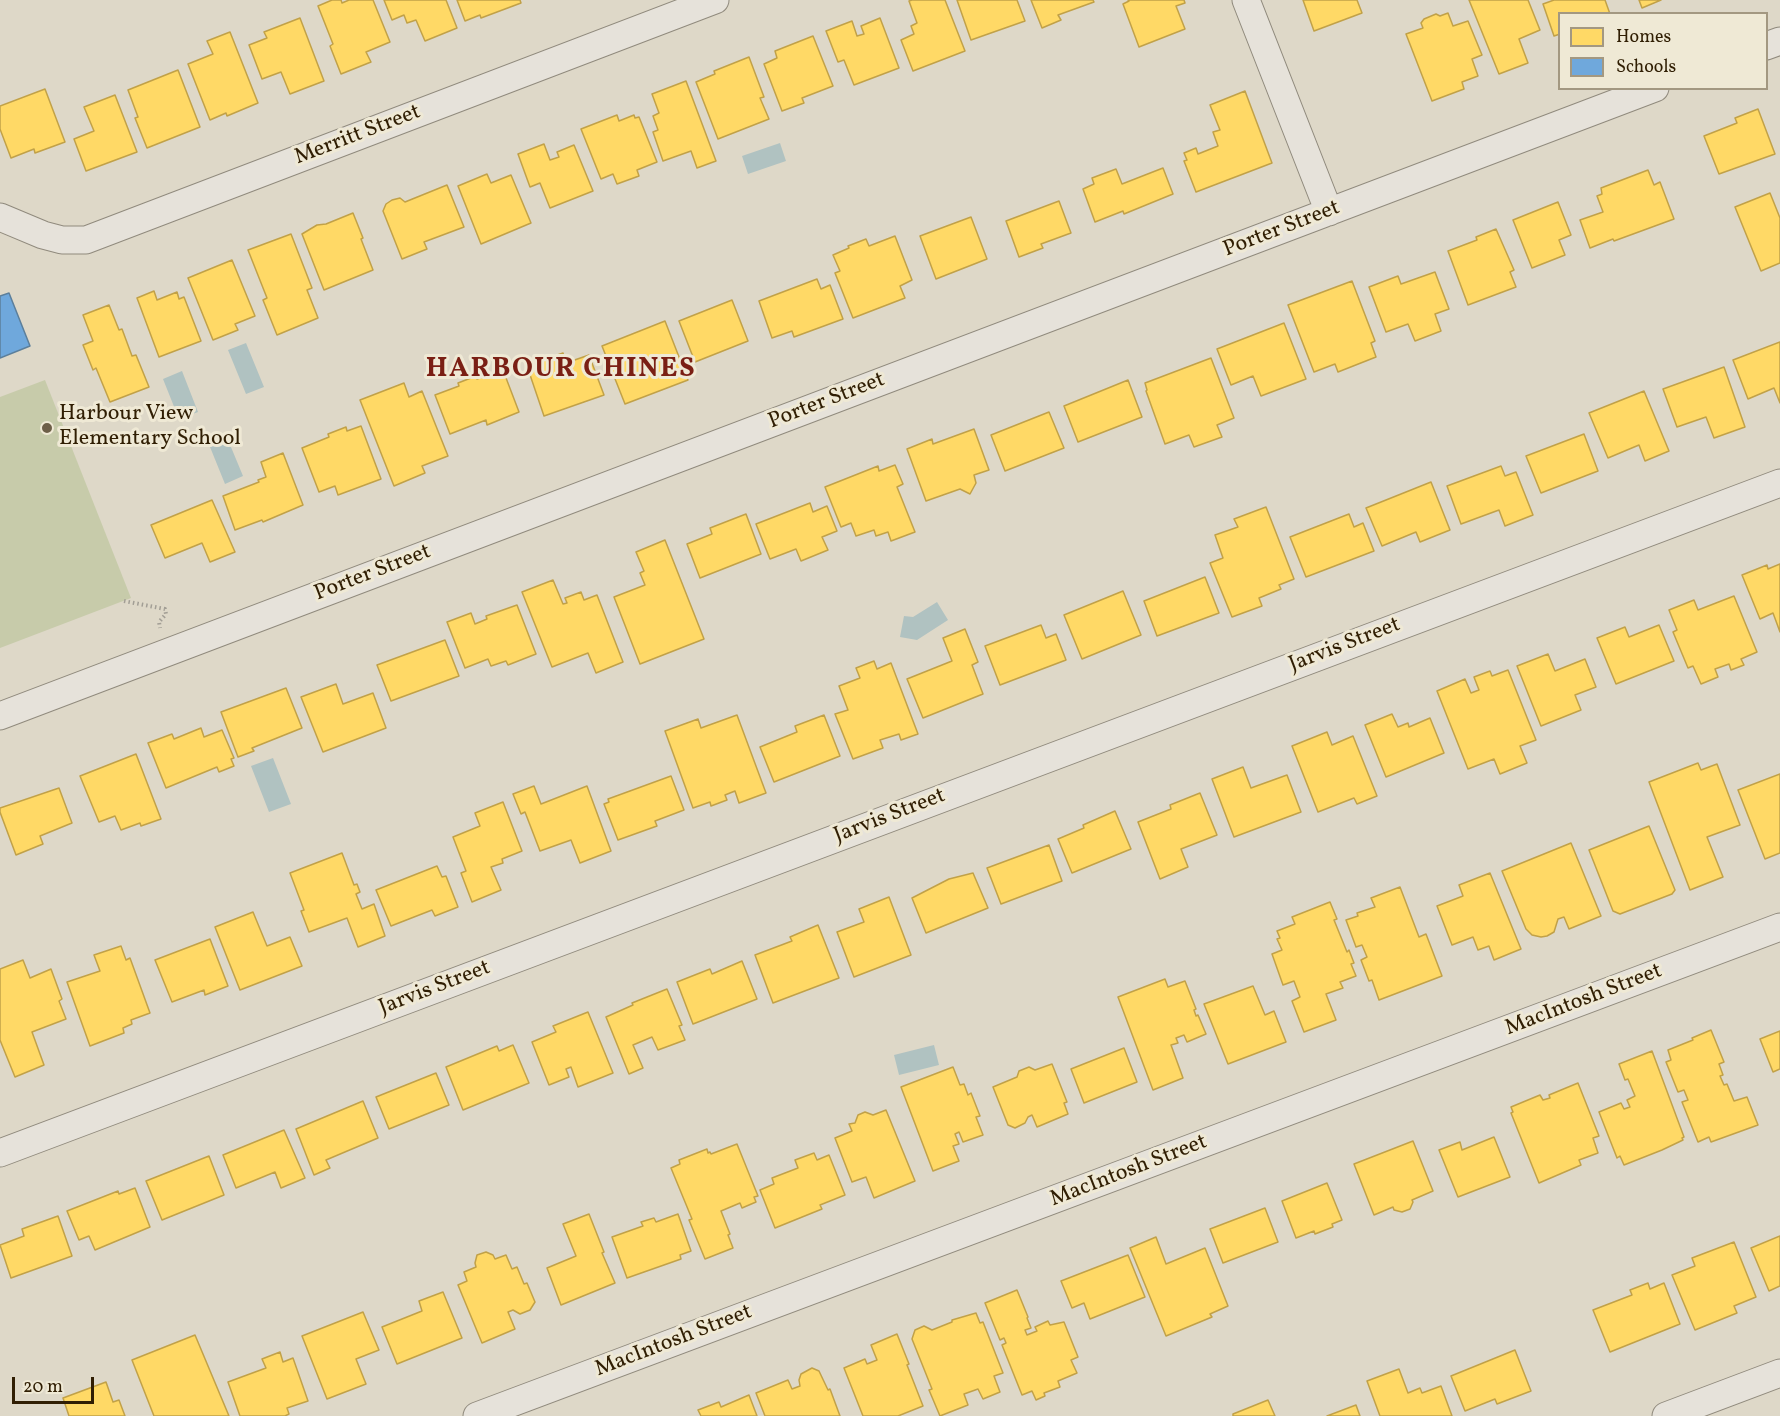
<!DOCTYPE html>
<style>
body{margin:0}
#map{position:relative;width:1780px;height:1416px;overflow:hidden;background:#ded8c8;font-family:Vollkorn,serif}
canvas{display:block}
.legend{position:absolute;left:1558px;top:12px;width:210px;height:78px;box-sizing:border-box;background:#efe9d5;border:2px solid #a39881;margin:0;padding:8px 10px;list-style:none;font-size:18px;color:#301e03}
.legend li{display:flex;align-items:center;gap:12px;height:30px}
.legend b{width:30px;border:2px solid #a39881}
.scale{position:absolute;left:12px;top:1377px;width:82px;height:27px;box-sizing:border-box;border:3px solid #301e03;border-top:0;padding-left:8px;font-size:18px;line-height:21px;white-space:nowrap;color:#301e03;-webkit-text-stroke:4px #efe9d5;paint-order:stroke}
</style>
<div id="map">
<canvas width="1780" height="1416"></canvas>
<ul class="legend">
<li><b style="height:16px;background:#ffd966"></b>Homes</li>
<li><b style="height:16px;background:#6fa8dc"></b>Schools</li>
</ul>
<div class="scale">20 m</div>
</div>
<script>
const g = document.querySelector('canvas').getContext('2d');
g.lineJoin = 'round';
function paint(path, color) { g.fillStyle = color; g.fill(path, 'evenodd'); }
const shape = rows => new Path2D(rows.map(r => 'M' + r).join(''));
function stroke(path, color, width, dash) { g.strokeStyle = color; g.lineWidth = width; g.lineCap = dash ? 'butt' : 'round'; g.setLineDash(dash || []); g.stroke(path); }
function label(font, color, halo, rows, align = 'center') {
  g.font = font + ' Vollkorn,serif'; g.lineWidth = 6; g.setLineDash([]); g.textBaseline = 'middle'; g.strokeStyle = halo; g.fillStyle = color; for (const [text, x, y, turn = 0] of rows) {
    g.save(); g.translate(x, y); g.rotate((+turn || 0) * Math.PI / 180); g.textAlign = isNaN(turn) ? turn : align; if (halo) g.strokeText(text, 0, 0); g.fillText(text, 0, 0); g.restore();
  }
}
const green = shape([
 [45,380,131,598,0,648,0,397]
]);
const water = shape([
 [780,143,786,161,748,174,742,156],
 [246,343,264,387,246,394,228,350],
 [182,371,198,412,179,419,163,379],
 [226,435,243,476,225,484,208,442],
 [937,602,948,620,917,640,900,637,904,616,913,617],
 [273,758,291,804,269,812,251,766],
 [934,1045,939,1065,899,1075,894,1055]
]);
const homes = shape([
 [332,0,341,0,342,3,349,0,373,0,390,42,366,52,371,62,341,74,330,46,333,44,318,6,332,0],
 [384,0,446,0,457,28,425,41,416,20,407,23,404,15,392,20,384,0],
 [457,0,520,0,521,3,481,18,480,15,465,21,457,0],
 [912,0,945,0,965,51,913,71,901,40,914,34,911,26,917,23,909,1,912,0],
 [957,0,1017,0,1025,21,971,40,957,0],
 [1031,0,1093,0,1094,2,1058,15,1061,20,1042,28,1031,0],
 [1128,0,1184,0,1185,3,1176,6,1185,29,1139,47,1123,4,1129,1,1128,0],
 [1303,0,1357,0,1362,13,1314,31,1303,0],
 [1469,0,1528,0,1540,30,1519,39,1528,63,1499,74,1469,0],
 [1554,0,1605,0,1610,14,1560,14,1560,34,1554,36,1543,4,1554,0],
 [1639,0,1661,0,1642,8,1639,0],
 [1448,13,1453,26,1468,21,1482,55,1472,59,1478,76,1462,82,1464,89,1432,101,1406,34,1423,28,1421,23,1424,19,1436,14,1440,16,1448,13],
 [300,18,324,81,290,94,281,72,262,79,249,45,267,38,264,32,300,18],
 [880,18,899,68,854,85,844,60,838,62,826,31,852,21,857,36,864,34,861,26,880,18],
 [230,32,258,103,227,116,226,113,210,120,188,64,213,54,207,41,230,32],
 [813,36,833,86,802,98,804,103,782,111,764,64,777,58,775,51,813,36],
 [749,57,764,97,760,98,769,119,718,139,696,82,715,74,714,71,749,57],
 [178,70,200,127,147,148,135,118,138,117,128,90,178,70],
 [686,81,716,161,697,168,691,151,663,161,653,132,658,130,653,116,659,113,652,94,686,81],
 [45,89,65,142,35,153,34,149,11,158,0,129,0,106,45,89],
 [1245,91,1272,163,1196,192,1184,161,1187,160,1184,153,1196,148,1198,154,1218,146,1213,132,1220,130,1210,105,1245,91],
 [115,95,137,152,86,171,74,139,94,131,84,107,115,95],
 [1758,109,1775,154,1719,174,1704,136,1737,123,1735,118,1758,109],
 [617,115,619,121,634,115,635,118,639,117,657,162,637,170,639,176,617,184,613,174,601,179,581,129,617,115],
 [544,144,550,160,559,157,557,152,574,145,593,191,550,208,540,183,530,187,518,154,544,144],
 [1163,168,1173,194,1124,214,1123,211,1095,222,1083,189,1094,184,1092,178,1116,169,1122,184,1163,168],
 [1648,170,1654,185,1660,182,1674,219,1614,241,1613,239,1590,248,1580,220,1603,212,1597,196,1602,194,1601,188,1648,170],
 [487,174,491,183,511,175,531,223,481,244,458,186,487,174],
 [447,185,464,227,424,242,427,249,402,259,383,211,386,204,392,200,400,198,405,202,447,185],
 [1770,193,1780,218,1780,263,1761,271,1735,207,1770,193],
 [1059,201,1071,233,1041,244,1043,248,1019,257,1006,221,1059,201],
 [1558,202,1571,235,1559,240,1565,255,1532,268,1513,220,1558,202],
 [353,213,363,238,361,239,373,270,324,290,302,234,317,225,326,224,353,213],
 [971,217,987,259,936,279,920,236,971,217],
 [1496,229,1514,270,1510,272,1516,287,1468,305,1448,251,1477,240,1476,237,1496,229],
 [291,234,312,288,307,290,318,318,277,335,263,300,267,298,248,250,291,234],
 [895,236,912,280,900,286,905,298,853,318,835,273,840,271,833,255,849,248,848,246,866,239,869,246,895,236],
 [232,260,255,316,235,324,238,330,213,340,188,278,232,260],
 [1435,272,1449,309,1435,314,1441,331,1415,341,1408,324,1386,332,1369,287,1398,276,1401,284,1435,272],
 [817,279,821,289,830,285,843,319,794,337,792,331,772,338,759,301,817,279],
 [1352,281,1375,341,1371,343,1376,357,1338,372,1335,364,1314,372,1288,305,1352,281],
 [154,291,157,300,177,292,179,299,184,297,201,341,159,357,137,298,154,291],
 [732,300,748,341,695,362,679,321,732,300],
 [109,305,119,330,122,329,132,356,136,355,149,387,110,402,96,368,93,370,83,345,93,341,83,315,109,305],
 [665,321,688,380,625,404,602,346,665,321],
 [1284,323,1306,379,1261,396,1253,376,1231,385,1217,349,1284,323],
 [1780,342,1780,403,1774,388,1748,399,1733,360,1780,342],
 [563,353,566,363,589,355,604,395,544,416,527,366,563,353],
 [1211,358,1234,418,1217,425,1222,437,1194,447,1189,435,1165,444,1146,391,1147,390,1145,383,1211,358],
 [1724,367,1745,427,1714,438,1706,417,1677,427,1663,389,1724,367],
 [503,370,519,412,487,425,486,420,450,434,435,395,459,386,458,383,476,376,477,379,503,370],
 [1128,380,1142,417,1078,442,1064,406,1128,380],
 [404,383,409,397,422,391,448,456,422,466,425,473,394,486,360,400,404,383],
 [1644,391,1669,451,1645,461,1639,445,1608,458,1589,413,1644,391],
 [1049,412,1064,448,1005,471,991,435,1049,412],
 [361,426,381,479,338,495,335,486,319,492,302,448,329,437,328,434,346,427,347,431,361,426],
 [974,429,989,470,974,475,976,483,970,494,960,489,926,501,907,449,932,439,933,444,974,429],
 [1584,434,1598,471,1541,493,1526,456,1584,434],
 [283,453,303,505,263,522,262,520,235,530,223,496,259,482,258,480,266,477,261,462,283,453],
 [895,465,903,484,897,487,915,532,891,541,888,532,876,536,874,530,856,536,851,523,841,527,825,487,878,466,879,471,895,465],
 [1501,466,1505,476,1516,472,1533,515,1505,526,1499,510,1461,524,1447,486,1501,466],
 [1431,482,1450,530,1420,542,1416,532,1382,546,1366,508,1431,482],
 [212,500,235,552,210,562,202,543,165,558,151,525,212,500],
 [810,503,813,512,827,506,837,531,822,537,828,550,801,561,796,549,770,559,756,524,810,503],
 [1266,507,1294,579,1279,585,1281,589,1259,598,1262,606,1232,617,1210,563,1223,558,1215,535,1238,527,1234,519,1266,507],
 [746,514,761,554,700,578,687,544,712,534,710,528,746,514],
 [1349,514,1354,527,1363,523,1374,551,1306,577,1290,537,1349,514],
 [665,540,704,639,640,664,614,597,645,585,640,573,644,571,636,552,665,540],
 [1780,564,1780,632,1773,613,1760,619,1742,575,1767,565,1768,569,1780,564],
 [1205,577,1219,613,1157,636,1144,601,1205,577],
 [553,580,563,604,567,603,565,598,581,592,584,600,597,595,623,662,596,673,588,653,552,667,522,592,553,580],
 [1123,591,1141,635,1082,659,1064,615,1123,591],
 [1734,596,1757,652,1741,659,1744,665,1731,670,1729,664,1715,669,1718,677,1701,684,1693,666,1688,668,1673,632,1677,630,1669,610,1694,600,1698,610,1734,596],
 [517,605,536,654,508,665,506,661,491,666,488,659,465,668,447,622,471,613,475,624,487,619,486,616,517,605],
 [1041,625,1046,638,1056,634,1066,660,1000,685,985,646,1041,625],
 [1659,625,1674,661,1616,684,1597,638,1625,627,1629,637,1659,625],
 [965,629,978,662,972,665,983,694,923,718,907,679,952,661,943,638,965,629],
 [445,640,459,676,391,701,377,665,445,640],
 [1548,654,1555,671,1585,659,1596,687,1575,695,1581,710,1541,726,1517,666,1548,654],
 [874,661,877,669,891,663,918,734,901,740,899,734,880,740,883,748,853,759,835,714,848,710,839,686,860,678,856,668,874,661],
 [1508,670,1536,740,1520,746,1527,763,1500,774,1494,759,1468,769,1437,691,1465,679,1471,693,1479,690,1474,677,1490,671,1492,676,1508,670],
 [336,684,343,704,373,693,386,728,323,752,301,697,336,684],
 [286,688,302,728,252,748,254,751,238,757,221,712,286,688],
 [1392,714,1398,727,1408,723,1409,727,1430,718,1444,753,1386,777,1365,725,1392,714],
 [737,715,766,793,739,803,735,791,725,795,727,800,711,806,710,802,693,808,665,731,698,719,701,728,737,715],
 [824,715,840,756,774,782,760,747,797,732,795,726,824,715],
 [201,728,204,737,222,730,234,758,231,759,234,766,219,772,217,767,166,788,148,743,172,734,174,739,201,728],
 [1327,732,1332,745,1353,736,1377,796,1357,804,1354,798,1318,812,1292,746,1327,732],
 [136,754,161,819,141,826,140,823,121,830,115,816,99,822,80,776,136,754],
 [1698,763,1701,770,1717,764,1740,825,1707,837,1723,877,1690,890,1649,782,1698,763],
 [1243,767,1251,788,1287,775,1301,812,1234,837,1212,779,1243,767],
 [1780,774,1780,853,1765,859,1738,790,1780,774],
 [671,776,684,810,655,821,657,826,618,840,604,804,609,802,608,799,671,776],
 [534,786,541,804,587,786,611,851,580,863,571,840,540,851,525,812,521,814,513,794,534,786],
 [59,788,72,823,40,836,43,844,16,855,0,812,0,808,59,788],
 [1200,793,1217,835,1181,849,1188,867,1160,879,1138,822,1171,809,1170,805,1200,793],
 [503,802,522,851,502,859,503,863,491,867,501,890,472,902,461,873,466,871,453,837,480,826,475,813,503,802],
 [1115,811,1131,849,1072,873,1058,839,1084,828,1083,825,1115,811],
 [1649,826,1675,890,1672,894,1620,914,1613,911,1589,850,1649,826],
 [1571,843,1601,916,1569,929,1564,917,1558,919,1554,932,1547,936,1541,937,1532,935,1526,929,1502,871,1571,843],
 [1049,845,1062,881,1001,904,987,868,1049,845],
 [342,853,354,885,357,884,360,892,356,894,362,909,374,904,385,936,358,947,347,918,309,932,301,911,304,910,290,873,342,853],
 [437,866,442,877,446,876,458,907,435,916,432,910,391,926,376,890,437,866],
 [973,873,988,908,926,933,912,898,949,879,973,873],
 [1490,873,1521,949,1494,960,1489,946,1478,950,1473,937,1452,945,1437,906,1463,896,1459,885,1490,873],
 [1400,887,1419,937,1426,934,1442,976,1379,1000,1372,980,1369,981,1361,960,1367,957,1362,945,1356,947,1346,920,1358,916,1357,913,1375,907,1371,898,1400,887],
 [889,897,911,955,854,977,837,932,864,922,859,909,889,897],
 [1330,902,1337,919,1334,920,1347,952,1349,950,1354,963,1351,964,1356,976,1340,982,1343,988,1326,994,1336,1020,1304,1032,1292,1001,1300,997,1294,981,1283,985,1272,954,1282,950,1277,939,1280,938,1277,931,1295,924,1292,917,1330,902],
 [253,912,267,946,290,937,302,966,240,990,215,927,253,912],
 [818,925,839,978,773,1003,755,955,792,941,790,937,818,925],
 [210,939,228,986,205,995,204,990,172,1002,155,960,210,939],
 [121,946,126,960,130,958,150,1013,131,1020,132,1024,123,1028,124,1033,90,1046,67,982,100,971,94,955,121,946],
 [23,960,30,978,51,969,62,999,59,1001,66,1019,32,1032,44,1065,15,1077,0,1040,0,969,23,960],
 [742,961,757,999,693,1024,677,982,710,969,712,974,742,961],
 [1165,979,1168,987,1185,981,1196,1009,1194,1010,1196,1016,1198,1015,1206,1034,1187,1042,1184,1035,1176,1038,1178,1043,1171,1045,1183,1078,1153,1090,1118,997,1165,979],
 [1253,986,1265,1015,1274,1011,1286,1042,1228,1064,1204,1004,1253,986],
 [667,989,682,1025,679,1026,685,1040,658,1050,652,1037,633,1045,643,1068,629,1074,606,1017,633,1005,632,1003,667,989],
 [588,1012,613,1073,578,1087,571,1067,566,1069,569,1077,549,1085,532,1042,556,1032,553,1026,588,1012],
 [1711,1030,1724,1062,1719,1064,1723,1075,1720,1076,1724,1085,1727,1084,1734,1101,1747,1097,1758,1125,1711,1142,1709,1137,1698,1142,1682,1102,1688,1100,1684,1090,1678,1092,1666,1062,1671,1060,1668,1050,1693,1040,1692,1038,1711,1030],
 [1780,1031,1780,1069,1773,1072,1760,1039,1780,1031],
 [513,1045,529,1083,463,1110,446,1067,497,1046,499,1051,513,1045],
 [1124,1048,1137,1082,1084,1103,1071,1069,1124,1048],
 [1652,1051,1684,1137,1682,1138,1683,1140,1662,1150,1624,1165,1620,1156,1617,1158,1599,1112,1621,1103,1624,1109,1630,1107,1627,1100,1635,1096,1628,1079,1625,1080,1619,1064,1652,1051],
 [1052,1064,1067,1102,1064,1103,1068,1114,1037,1127,1032,1115,1028,1117,1025,1123,1015,1128,1008,1125,993,1087,1017,1077,1019,1071,1029,1067,1035,1070,1052,1064],
 [953,1067,960,1085,964,1084,968,1095,971,1093,980,1116,976,1117,983,1135,963,1142,959,1132,955,1134,959,1144,953,1146,959,1161,933,1171,901,1087,953,1067],
 [436,1073,449,1105,389,1129,376,1097,436,1073],
 [1578,1083,1599,1136,1593,1138,1598,1153,1579,1160,1581,1165,1539,1183,1511,1113,1513,1112,1511,1107,1540,1095,1543,1100,1550,1098,1549,1095,1578,1083],
 [363,1101,378,1138,326,1160,330,1168,314,1175,296,1129,363,1101],
 [886,1110,915,1181,874,1198,866,1177,852,1182,835,1138,852,1131,849,1124,855,1123,858,1115,865,1112,873,1115,886,1110],
 [284,1130,305,1178,281,1188,275,1172,236,1188,223,1155,284,1130],
 [1494,1137,1510,1177,1458,1197,1439,1150,1460,1142,1462,1150,1494,1137],
 [1413,1141,1433,1191,1412,1200,1413,1202,1410,1209,1402,1212,1394,1210,1393,1207,1374,1215,1354,1164,1413,1141],
 [737,1144,758,1196,754,1197,756,1202,742,1208,740,1203,721,1211,730,1234,728,1235,733,1248,705,1259,689,1220,692,1219,671,1168,680,1164,679,1160,707,1149,708,1153,710,1152,711,1154,737,1144],
 [814,1153,817,1160,829,1155,845,1195,820,1205,822,1209,775,1228,760,1190,774,1184,772,1178,798,1168,795,1160,814,1153],
 [209,1156,224,1195,162,1220,146,1181,209,1156],
 [1327,1183,1342,1220,1332,1224,1333,1227,1315,1234,1314,1231,1296,1238,1282,1201,1327,1183],
 [135,1188,150,1227,95,1250,89,1236,79,1240,67,1211,118,1191,119,1194,135,1188],
 [1265,1208,1278,1242,1223,1263,1210,1229,1265,1208],
 [589,1214,604,1252,602,1253,615,1283,561,1305,547,1268,576,1256,563,1224,589,1214],
 [678,1214,691,1251,680,1255,681,1259,627,1278,612,1237,643,1226,641,1222,654,1218,656,1222,678,1214],
 [58,1216,72,1256,11,1278,0,1245,24,1236,22,1229,58,1216],
 [1780,1236,1780,1286,1769,1291,1751,1248,1780,1236],
 [1156,1237,1166,1264,1205,1248,1228,1306,1210,1314,1212,1317,1166,1336,1130,1248,1156,1237],
 [1734,1242,1756,1297,1734,1306,1737,1313,1695,1330,1672,1275,1695,1266,1692,1258,1734,1242],
 [486,1252,493,1255,495,1259,506,1255,512,1269,517,1267,524,1284,527,1283,535,1302,530,1310,520,1314,513,1310,508,1312,515,1329,482,1343,458,1285,467,1281,464,1272,476,1267,475,1263,477,1255,486,1252],
 [1128,1255,1145,1297,1090,1319,1084,1303,1072,1308,1061,1281,1128,1255],
 [1648,1283,1650,1289,1664,1283,1680,1324,1610,1352,1593,1310,1632,1295,1630,1290,1648,1283],
 [1017,1290,1028,1317,1027,1318,1031,1328,1025,1330,1027,1335,1037,1331,1035,1327,1048,1321,1050,1325,1064,1322,1078,1357,1071,1360,1077,1373,1058,1381,1060,1387,1044,1393,1045,1396,1036,1400,1032,1391,1022,1395,1002,1345,1006,1343,1004,1338,1000,1340,985,1303,1017,1290],
 [443,1292,462,1338,397,1364,382,1327,422,1311,419,1301,443,1292],
 [363,1312,379,1350,356,1359,366,1384,327,1399,302,1336,363,1312],
 [976,1313,980,1323,983,1322,1003,1373,994,1376,1000,1392,983,1399,978,1389,964,1394,968,1405,940,1416,929,1390,932,1389,912,1339,915,1330,924,1326,932,1330,952,1322,952,1320,976,1313],
 [897,1334,909,1364,907,1365,923,1406,898,1416,863,1416,844,1368,865,1359,867,1364,877,1360,871,1345,897,1334],
 [195,1335,229,1416,154,1416,132,1360,195,1335],
 [1515,1350,1531,1391,1497,1404,1495,1399,1465,1411,1451,1376,1515,1350],
 [280,1352,283,1362,293,1358,308,1401,287,1408,289,1414,285,1416,240,1416,228,1382,266,1368,262,1359,280,1352],
 [812,1368,819,1371,828,1390,830,1389,840,1416,765,1416,756,1393,788,1380,792,1389,800,1386,799,1380,801,1374,812,1368],
 [1399,1369,1408,1393,1420,1388,1422,1393,1441,1386,1452,1416,1380,1416,1367,1381,1399,1369],
 [106,1382,113,1402,119,1400,125,1416,69,1416,63,1398,106,1382],
 [749,1395,757,1416,701,1416,698,1410,719,1402,721,1407,749,1395],
 [1268,1400,1275,1416,1233,1416,1233,1414,1268,1400],
 [1356,1405,1360,1416,1327,1416,1356,1405]
]);
const schools = shape([
 [9,293,30,346,0,358,0,296,9,293]
]);
const path = shape([
 [124,601,165,609,166,614,159,622,160,628]
]);
const street = shape([
 [1246,0,1329,212],
 [1766,46,1780,41],
 [0,217,43,235,62,240,86,240,715,0],
 [0,716,1655,88],
 [0,1153,1780,483],
 [477,1416,1780,927],
 [1666,1416,1780,1373]
]);
const markers = [
 [47,428,6,"#6d5f48"]
];
const streetNames = [
 ["Merritt Street",358,136,-21],
 ["Porter Street",1282,230,-21],
 ["Porter Street",827,402,-21],
 ["Porter Street",373,574,-21],
 ["Jarvis Street",1345,646,-21],
 ["Jarvis Street",890,817,-21],
 ["Jarvis Street",435,989,-21],
 ["MacIntosh Street",1584,1001,-21],
 ["MacIntosh Street",1129,1172,-21],
 ["MacIntosh Street",674,1342,-21]
];
const poiNames = [
 ["Harbour View",59,415],
 ["Elementary School",59,440]
];
const districtNames = [
 ["HARBOUR CHINES",561,371]
];
paint(green, '#c7cbaa');
paint(water, '#b0c2c1');
paint(homes, '#ffd966');
stroke(homes, '#c1a148', 1.5);
paint(schools, '#6fa8dc');
stroke(schools, '#5c7f9b', 1.5);
stroke(street, '#908a7d', 29);
stroke(path, '#a29e95', 4, [1.5, 3]);
stroke(street, '#e6e2da', 27);
for (const [x, y, r, color] of markers) { const dot = new Path2D(); dot.arc(x, y, r, 0, 2 * Math.PI); g.fillStyle = color; g.fill(dot); stroke(dot, '#efe9d5', 2); }
label('22px', '#301e03', '#efe9d5', streetNames);
label('22px', '#301e03', '#efe9d5', poiNames, 'left');
g.letterSpacing = '1.5px';
label('bold 28px', '#7a1f14', '#efe9d5', districtNames);
g.letterSpacing = '0px';
</script>
